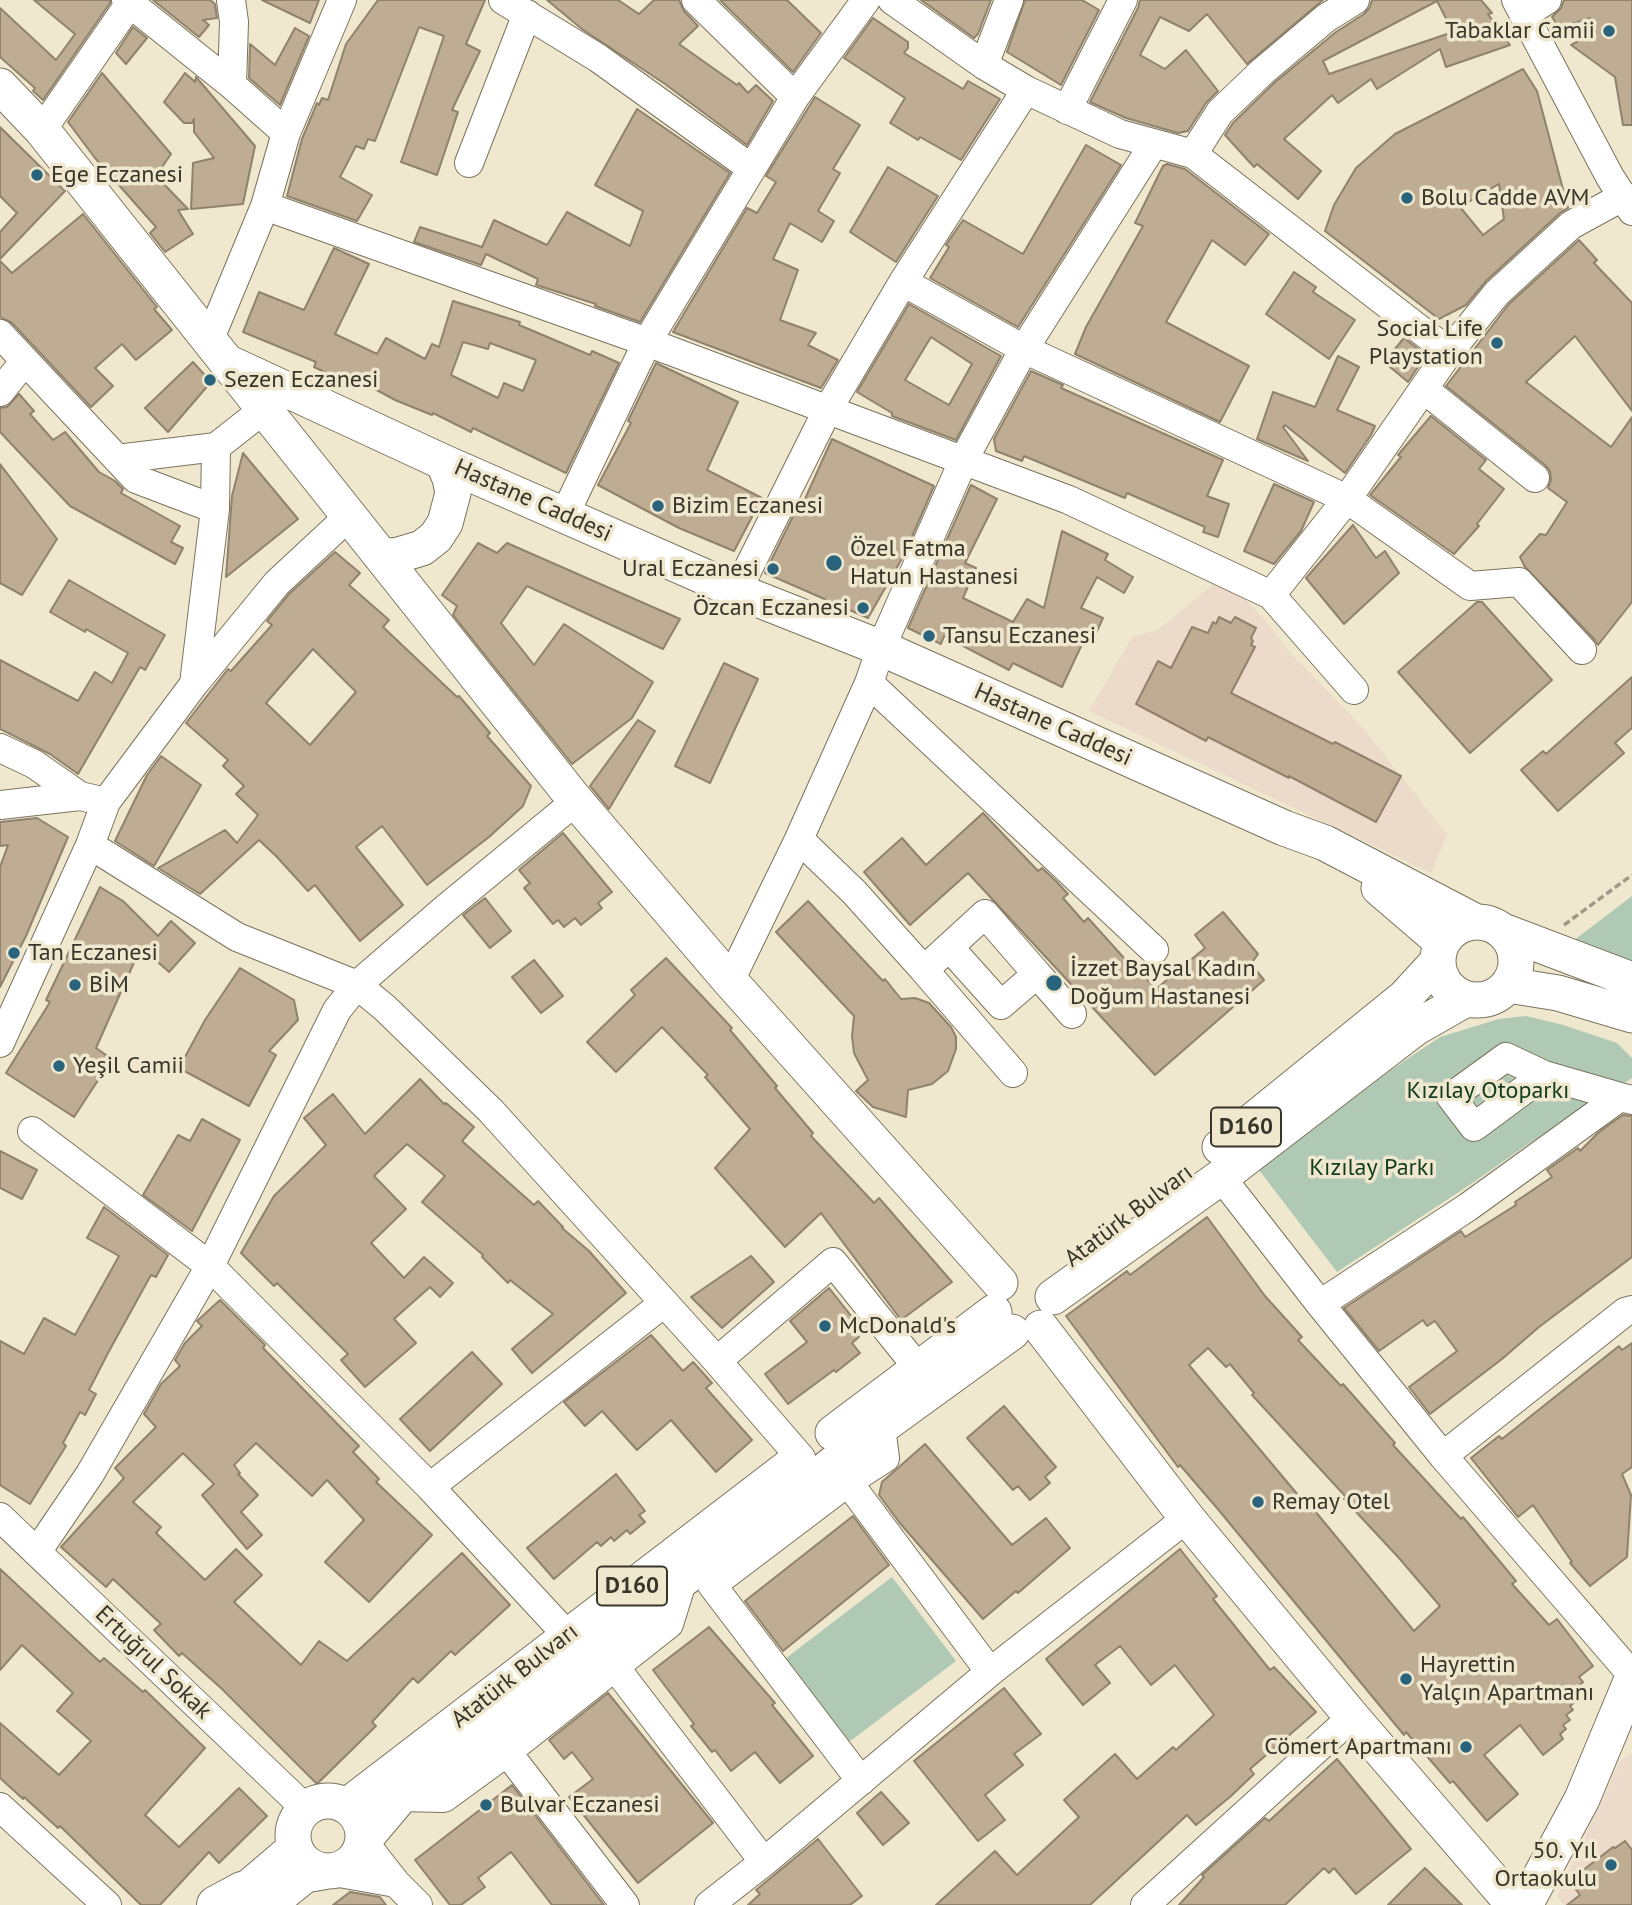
<!DOCTYPE html>
<meta charset="utf-8">
<style>
body{margin:0}
canvas{display:block;background:#efe8cf}
</style>
<canvas width="1632" height="1905"></canvas>
<script>
const g = document.querySelector('canvas').getContext('2d');
g.lineJoin = 'round';
function paint(path, color) { g.fillStyle = color; g.fill(path, 'evenodd'); }
const shape = rows => new Path2D(rows.map(r => 'M' + r).join(''));
function stroke(path, color, width, dash) { g.strokeStyle = color; g.lineWidth = width; g.lineCap = dash ? 'butt' : 'round'; g.setLineDash(dash || []); g.stroke(path); }
function label(font, color, halo, rows, align = 'center') {
  g.font = font + ' "PT Sans",sans-serif'; g.lineWidth = 7; g.setLineDash([]); g.textBaseline = 'middle'; g.strokeStyle = halo; g.fillStyle = color; for (const [text, x, y, turn = 0] of rows) {
    g.save(); g.translate(x, y); g.rotate((+turn || 0) * Math.PI / 180); g.textAlign = isNaN(turn) ? turn : align; if (halo) g.strokeText(text, 0, 0); g.fillText(text, 0, 0); g.restore();
  }
}
const education = shape([
 [1219,579,1241,595,1265,620,1291,653,1362,727,1447,834,1431,873,1089,711,1132,637,1158,630],
 [1632,1753,1632,1905,1564,1905,1557,1896,1621,1759]
]);
const green = shape([
 [1632,896,1632,961,1573,941],
 [1526,1016,1563,1025,1617,1043,1632,1058,1632,1078,1525,1146,1474,1182,1337,1272,1259,1170,1391,1070,1440,1037,1499,1019],
 [892,1577,956,1661,845,1745,781,1662]
]);
const building = shape([
 [34,0,110,0,110,3,43,100,33,91,35,88,0,57,0,8,56,60,75,34,34,0],
 [153,0,210,0,215,4,217,18,203,20,209,25,199,37,153,0],
 [262,0,319,0,310,23,262,0],
 [378,0,485,0,466,44,480,51,452,110,458,112,437,175,401,162,444,36,419,27,375,141,368,139,364,149,356,146,340,177,372,195,357,221,287,196,302,139,317,103,319,105,322,98,328,100,346,44,378,0],
 [547,0,618,0,639,14,654,0,679,0,684,11,698,26,679,44,737,85,739,83,748,93,756,85,773,101,747,145,665,84,582,29,547,0],
 [720,0,787,0,821,33,793,72,720,0],
 [921,0,991,0,978,34,974,38,921,0],
 [1025,0,1082,0,1099,10,1061,85,1007,52,1025,0],
 [1140,0,1323,0,1247,64,1207,14,1189,31,1160,17,1140,55,1165,69,1186,50,1218,91,1206,103,1188,131,1178,133,1126,118,1090,102,1138,8,1140,0],
 [1372,0,1481,0,1492,13,1488,14,1510,45,1446,67,1440,49,1377,89,1371,79,1338,103,1332,95,1284,139,1321,171,1298,199,1257,164,1254,167,1225,135,1233,123,1274,83,1336,32,1364,14,1370,7,1372,0],
 [1437,1,1453,32,1329,74,1323,61,1437,1],
 [1564,0,1632,0,1632,125,1623,125,1615,77,1571,45,1596,32,1590,18,1559,28,1552,17,1561,8,1564,0],
 [873,18,908,42,908,48,904,53,963,89,968,81,1000,99,961,160,920,137,918,140,890,123,905,98,844,58,873,18],
 [133,27,147,38,126,64,116,53,133,27],
 [295,28,309,36,280,105,249,78,250,44,275,65,295,28],
 [1523,69,1537,91,1568,208,1560,213,1486,281,1466,305,1439,319,1325,231,1334,205,1356,168,1395,134,1523,69],
 [1499,184,1504,219,1483,235,1460,207,1499,184],
 [102,73,171,154,156,176,188,209,178,210,193,234,165,252,150,233,156,227,95,158,68,122,102,73],
 [185,73,195,82,196,77,255,146,243,204,191,209,193,163,214,158,194,132,194,119,192,123,184,123,164,102,185,73],
 [815,97,860,125,833,169,840,173,818,211,834,221,822,242,790,223,773,259,798,270,780,320,816,333,808,345,838,360,821,388,673,332,747,208,757,213,776,182,766,176,815,97],
 [637,109,730,173,640,322,595,306,596,304,536,285,538,279,486,254,481,265,414,242,420,227,482,247,494,220,547,245,567,212,630,246,643,211,595,185,637,109],
 [0,127,65,191,0,259,0,232,17,213,0,196,0,127],
 [1086,145,1121,165,1018,327,930,278,949,247,946,245,963,220,1023,254,1086,145],
 [1167,164,1185,169,1269,234,1245,265,1212,240,1166,322,1249,366,1220,422,1075,354,1086,327,1143,226,1135,223,1163,166,1167,164],
 [888,167,938,196,896,262,850,232,888,167],
 [83,214,157,307,154,309,172,330,136,360,122,344,95,368,113,386,91,407,12,323,0,317,0,261,12,273,83,214],
 [1579,240,1597,260,1594,263,1632,303,1632,411,1575,336,1526,382,1611,447,1632,417,1632,602,1598,645,1594,639,1525,567,1520,557,1540,534,1546,535,1567,502,1548,488,1551,480,1550,471,1545,465,1446,386,1509,304,1579,240],
 [334,248,369,264,335,334,377,354,386,338,425,359,432,344,439,347,453,301,520,322,519,325,590,355,592,351,619,363,566,473,473,428,471,432,433,413,432,415,395,400,351,376,347,383,314,367,316,362,243,332,259,292,304,310,334,248],
 [463,342,488,349,490,343,536,360,523,391,504,383,498,398,451,375,463,342],
 [1294,272,1316,287,1313,292,1355,320,1329,359,1266,314,1294,272],
 [909,304,1001,356,956,440,892,416,892,413,857,392,909,304],
 [931,337,972,364,949,405,905,380,931,337],
 [1404,338,1426,355,1408,382,1384,362,1404,338],
 [1338,356,1359,367,1337,410,1375,426,1371,435,1345,473,1285,425,1283,427,1308,461,1257,439,1273,392,1315,407,1338,356],
 [193,362,211,382,168,432,145,408,193,362],
 [656,363,738,402,707,470,762,498,734,551,679,528,598,485,631,423,628,421,656,363],
 [1031,371,1063,385,1061,388,1223,460,1207,496,1229,504,1218,537,1203,532,1205,527,1127,493,1125,498,1024,456,1022,461,996,451,994,439,1031,371],
 [19,394,34,411,30,414,53,440,65,432,99,472,115,481,123,489,121,493,180,526,171,542,183,548,175,564,70,506,0,432,0,408,7,407,19,394],
 [1431,416,1486,460,1479,469,1504,489,1477,524,1479,526,1454,554,1370,495,1401,457,1398,455,1431,416],
 [832,439,934,486,904,555,868,618,765,573,797,508,800,510,832,439],
 [243,453,298,519,226,577,232,496,243,453],
 [0,464,57,539,22,595,0,583,0,464],
 [1274,484,1314,502,1301,531,1274,564,1244,551,1274,484],
 [971,485,997,499,965,563,976,568,963,598,1013,622,1027,599,1044,608,1062,531,1108,554,1105,560,1133,577,1124,593,1097,577,1081,608,1103,618,1091,644,1084,640,1062,687,1013,663,1009,670,944,636,941,644,908,628,971,485],
 [1353,525,1376,558,1385,551,1399,573,1344,624,1306,578,1353,525],
 [478,543,497,553,507,543,680,619,663,649,527,586,501,623,534,665,564,624,653,682,632,718,572,764,453,615,457,606,442,595,478,543],
 [335,552,360,573,349,585,389,620,383,627,457,697,459,696,490,733,487,736,531,786,523,806,489,837,427,885,382,826,356,847,403,905,360,941,315,885,308,891,276,856,259,840,200,894,158,868,225,830,237,843,258,815,236,794,244,786,223,766,228,760,186,723,228,669,231,671,272,625,267,621,289,594,335,552],
 [313,649,356,692,310,745,266,703,313,649],
 [69,580,165,635,145,670,140,667,78,774,50,754,0,729,0,660,78,701,95,672,112,683,128,653,86,629,85,632,50,612,69,580],
 [1477,602,1482,602,1552,680,1470,753,1398,672,1477,602],
 [1219,617,1231,623,1235,617,1256,628,1251,638,1253,641,1251,645,1255,647,1231,693,1333,744,1335,742,1401,776,1376,822,1289,776,1289,778,1208,737,1206,741,1136,704,1158,661,1171,668,1192,627,1208,633,1213,622,1216,624,1219,617],
 [724,663,758,679,710,783,675,766,724,663],
 [1632,677,1632,728,1615,743,1624,753,1558,811,1521,770,1543,751,1546,754,1632,677],
 [638,720,655,731,609,809,590,786,638,720],
 [161,756,201,785,154,866,115,841,147,775,161,756],
 [983,813,1038,871,1042,868,1057,882,1068,894,1063,898,1084,922,1088,918,1133,968,1135,966,1156,989,1205,948,1195,935,1223,912,1258,954,1251,964,1264,980,1155,1075,968,873,910,925,864,872,902,838,926,865,983,813],
 [37,818,68,837,26,936,0,987,0,867,8,845,0,846,0,822,37,818],
 [563,833,612,892,598,903,602,908,581,925,575,918,564,927,558,920,553,924,524,888,530,883,519,870,563,833],
 [100,887,123,901,158,936,171,921,195,943,169,972,141,947,96,1048,112,1059,74,1117,6,1073,50,1002,46,1000,100,887],
 [485,898,511,931,490,948,463,915,485,898],
 [808,901,883,981,885,979,901,999,915,998,929,1003,951,1027,956,1037,956,1049,948,1071,932,1084,908,1090,906,1117,873,1107,856,1091,868,1080,854,1053,852,1036,854,1016,776,932,808,901],
 [666,958,732,1028,730,1030,777,1086,775,1088,813,1133,811,1136,874,1203,879,1198,952,1282,901,1320,821,1213,785,1247,715,1168,750,1129,705,1077,708,1075,662,1027,616,1072,587,1042,635,995,631,990,666,958],
 [534,960,563,996,541,1013,512,977,534,960],
 [240,968,294,1000,298,1020,269,1051,276,1055,249,1106,179,1068,205,1020,240,968],
 [420,1079,444,1104,446,1103,474,1127,462,1141,534,1205,538,1201,563,1227,562,1228,589,1251,626,1293,532,1373,512,1349,553,1314,510,1280,508,1283,482,1257,483,1255,422,1202,445,1176,407,1144,374,1176,406,1209,371,1243,404,1278,424,1257,453,1283,440,1297,430,1287,394,1319,416,1343,365,1387,341,1360,348,1354,277,1283,274,1286,241,1253,274,1196,326,1145,304,1118,333,1094,365,1134,420,1079],
 [1623,1115,1632,1116,1632,1257,1539,1327,1502,1359,1430,1414,1409,1387,1457,1351,1435,1321,1427,1326,1423,1320,1379,1351,1344,1308,1461,1231,1465,1237,1516,1205,1515,1202,1552,1177,1547,1170,1578,1148,1580,1151,1599,1132,1623,1115],
 [202,1119,240,1140,192,1231,143,1195,178,1135,190,1141,202,1119],
 [0,1151,37,1170,22,1199,0,1188,0,1151],
 [104,1207,168,1255,156,1277,151,1275,108,1353,89,1390,96,1394,85,1415,80,1412,63,1443,66,1446,30,1504,0,1485,0,1341,24,1354,44,1318,75,1335,119,1256,87,1238,104,1207],
 [1207,1217,1265,1296,1302,1337,1298,1340,1341,1386,1343,1384,1395,1443,1393,1445,1461,1519,1463,1517,1516,1581,1512,1584,1549,1625,1557,1619,1593,1666,1579,1677,1583,1682,1579,1686,1582,1690,1573,1697,1576,1701,1570,1706,1573,1710,1566,1715,1570,1720,1563,1725,1566,1729,1560,1734,1563,1739,1543,1755,1520,1725,1484,1755,1518,1794,1487,1821,1453,1781,1450,1783,1406,1732,1404,1735,1217,1508,1180,1465,1178,1467,1066,1316,1127,1271,1130,1275,1207,1217],
 [1208,1348,1226,1367,1230,1364,1254,1393,1252,1395,1346,1497,1344,1499,1399,1558,1440,1606,1414,1631,1305,1499,1303,1501,1189,1365,1208,1348],
 [751,1256,774,1282,722,1328,691,1297,751,1256],
 [829,1288,856,1322,851,1325,859,1337,852,1343,860,1353,836,1372,834,1370,788,1404,765,1374,807,1342,790,1321,829,1288],
 [220,1300,265,1345,263,1348,359,1446,353,1452,379,1479,376,1482,432,1535,369,1602,325,1562,364,1520,327,1480,312,1496,256,1443,234,1465,240,1473,238,1474,258,1495,241,1512,262,1535,247,1549,202,1495,214,1484,183,1453,133,1502,161,1527,156,1533,205,1580,236,1549,262,1575,234,1602,301,1665,319,1641,347,1661,462,1553,510,1605,455,1655,451,1651,418,1683,413,1678,372,1722,376,1726,317,1784,222,1689,182,1653,179,1656,154,1630,161,1624,113,1579,106,1587,61,1547,124,1478,115,1468,156,1427,144,1414,161,1384,180,1366,175,1360,185,1343,202,1326,197,1321,220,1300],
 [651,1335,683,1371,693,1362,712,1383,706,1388,752,1440,716,1472,671,1420,637,1450,602,1411,585,1426,564,1402,651,1335],
 [1632,1343,1632,1467,1622,1474,1631,1495,1627,1557,1590,1586,1570,1563,1572,1562,1533,1505,1518,1517,1471,1458,1499,1436,1502,1439,1619,1346,1622,1350,1632,1343],
 [472,1352,502,1384,430,1451,400,1419,472,1352],
 [1004,1406,1056,1467,1045,1477,1050,1483,1030,1500,1018,1486,1013,1490,967,1438,1004,1406],
 [925,1444,1012,1545,1046,1518,1070,1548,1018,1593,1016,1591,983,1619,899,1522,879,1495,882,1482,925,1444],
 [616,1474,645,1511,639,1515,645,1522,630,1534,627,1530,614,1541,611,1537,601,1546,597,1542,554,1579,527,1548,616,1474],
 [853,1516,889,1565,783,1651,745,1601,853,1516],
 [1180,1549,1217,1596,1213,1599,1270,1670,1274,1667,1316,1712,1250,1769,1254,1774,1231,1796,1196,1825,1187,1815,1090,1905,936,1905,995,1851,1017,1875,1079,1817,1064,1800,1115,1754,1137,1779,1173,1747,1176,1750,1214,1715,1175,1665,1151,1685,1120,1646,1095,1665,1110,1683,1083,1705,1046,1659,1180,1549],
 [0,1569,100,1662,104,1658,143,1692,145,1690,205,1748,145,1815,179,1847,239,1788,267,1816,219,1863,209,1852,160,1905,141,1905,60,1826,58,1828,24,1797,23,1799,0,1778,0,1723,59,1775,91,1741,57,1711,73,1693,22,1645,0,1670,0,1569],
 [709,1627,775,1703,772,1705,813,1756,780,1783,755,1752,731,1771,715,1750,712,1752,691,1726,694,1724,653,1670,709,1627],
 [1004,1688,1041,1734,1014,1754,1023,1765,985,1795,1005,1820,978,1841,914,1761,1004,1688],
 [608,1693,713,1823,638,1883,569,1797,593,1779,572,1752,564,1759,549,1740,608,1693],
 [1337,1759,1411,1849,1356,1894,1334,1868,1329,1873,1324,1868,1285,1905,1179,1905,1204,1877,1202,1875,1265,1818,1269,1821,1337,1759],
 [512,1785,604,1905,552,1905,511,1852,478,1878,485,1887,461,1905,450,1905,415,1860,512,1785],
 [881,1792,909,1823,883,1845,857,1813,881,1792],
 [818,1839,862,1896,850,1905,748,1905,760,1894,756,1890,818,1839],
 [1625,1841,1632,1850,1632,1905,1567,1905,1580,1895,1569,1881,1613,1847,1615,1848,1625,1841],
 [1425,1868,1462,1905,1388,1905,1425,1868],
 [350,1892,380,1897,386,1905,333,1905,350,1892]
]);
const path = shape([
 [1564,925,1632,875]
]);
const minor = shape([
 [126,0,232,85],
 [231,0,234,22,232,85,286,133],
 [503,0,598,58,751,168],
 [696,0,795,97],
 [892,0,984,65,1026,90,1120,134,1193,154,1449,352],
 [1516,0,1610,177,1632,211],
 [1525,14,1547,0],
 [984,65,1009,0],
 [1067,110,1123,0],
 [42,130,130,3],
 [1193,154,1220,112,1263,71,1326,18,1355,0],
 [469,163,527,14],
 [265,206,647,342,1069,500,1271,595,1354,690],
 [903,282,1024,349,1347,499,1470,586,1519,582,1582,650],
 [0,334,136,479,215,509],
 [209,341,265,206,286,133,342,0],
 [1425,390,1535,478],
 [0,392,24,362],
 [117,459,216,447],
 [565,514,647,342,795,97,866,0],
 [737,591,827,411,903,282,1026,90],
 [1271,595,1347,499,1449,352,1497,293,1571,225,1624,196],
 [869,683,1154,950],
 [194,684,277,583,348,517],
 [0,748,34,764,80,796,106,802],
 [0,805,80,796],
 [799,839,854,892,924,970,949,947,1001,1005,1037,974,985,914,949,947],
 [90,845,237,937,357,985,385,1008,491,1111,717,1361,801,1458],
 [924,970,1013,1073],
 [1037,974,1072,1014],
 [730,981,799,839,869,683,881,648,964,459,1024,349,1153,145],
 [0,1043,90,845,106,802,194,684,215,509,216,447,263,410],
 [1544,1075,1474,1127,1451,1097,1506,1057,1544,1075,1620,1097],
 [32,1131,210,1266,430,1487,567,1635],
 [1221,1177,1320,1304,1443,1456,1632,1675],
 [1320,1304,1468,1207,1620,1097,1632,1100],
 [717,1361,833,1262,918,1368],
 [1443,1456,1625,1312,1632,1310],
 [848,1482,990,1672],
 [430,1487,664,1303],
 [0,1517,306,1809],
 [37,1552,90,1474,210,1266,337,1010,357,985,446,908,576,801],
 [615,1667,764,1862],
 [507,1752,625,1905],
 [861,1781,712,1585,848,1482,885,1458,881,1427],
 [400,1797,444,1798,507,1752,669,1624,683,1579],
 [0,1807,107,1905],
 [328,1871,396,1883,363,1841],
 [396,1883,418,1905],
 [709,1905,764,1862,990,1672,1187,1518],
 [1145,1905,1352,1717]
]);
const major = shape([
 [0,86,42,130,576,801,730,981,1000,1283],
 [231,364,443,462,737,591,881,648,1284,828,1325,843,1476,922],
 [380,555,395,556,422,548,436,537,445,523,453,493,450,478,443,462],
 [1379,888,1442,942],
 '1438 961a39 39 0 1 1 78 0a39 39 0 1 1-78 0Z',
 [1503,931,1632,980],
 [1508,985,1558,993,1632,1015],
 [1220,1147,1405,997,1438,961],
 [1053,1297,1221,1177,1415,1028,1466,999],
 [1041,1328,1187,1518,1352,1717,1514,1905],
 [833,1433,994,1312],
 '293 1836a35 35 0 1 1 70 0a35 35 0 1 1-70 0Z',
 [347,1806,789,1467],
 [363,1841,400,1797,881,1427,1012,1332],
 [228,1905,295,1848],
 [268,1905,305,1875,328,1871],
 [1525,1905,1582,1799,1632,1679]
]);
const highway = shape([
 [216,1905,242,1891]
]);
const markers = [
 [1609,31,7,"#2a637c"],
 [37,175,7,"#2a637c"],
 [1407,198,7,"#2a637c"],
 [1497,343,7,"#2a637c"],
 [210,380,7,"#2a637c"],
 [658,506,7,"#2a637c"],
 [834,563,9,"#2a637c"],
 [773,569,7,"#2a637c"],
 [863,608,7,"#2a637c"],
 [929,636,7,"#2a637c"],
 [14,953,7,"#2a637c"],
 [1054,983,9,"#2a637c"],
 [75,985,7,"#2a637c"],
 [59,1066,7,"#2a637c"],
 [825,1326,7,"#2a637c"],
 [1258,1502,7,"#2a637c"],
 [1406,1679,7,"#2a637c"],
 [1466,1747,7,"#2a637c"],
 [486,1805,7,"#2a637c"],
 [1611,1865,7,"#2a637c"]
];
const shields = [
 [1246,1127,70],
 [632,1586,70]
];
const shieldNames = [
 ["D160",1246,1127],
 ["D160",632,1586]
];
const poiNames = [
 ["Tabaklar Camii",1595,31,"right"],
 ["Ege Eczanesi",51,175],
 ["Bolu Cadde AVM",1421,198],
 ["Social Life",1483,329,"right"],
 ["Playstation",1483,357,"right"],
 ["Sezen Eczanesi",224,380],
 ["Bizim Eczanesi",672,506],
 ["Özel Fatma",850,549],
 ["Hatun Hastanesi",850,577],
 ["Ural Eczanesi",759,569,"right"],
 ["Özcan Eczanesi",849,608,"right"],
 ["Tansu Eczanesi",943,636],
 ["Tan Eczanesi",28,953],
 ["İzzet Baysal Kadın",1070,969],
 ["Doğum Hastanesi",1070,997],
 ["BİM",89,985],
 ["Yeşil Camii",73,1066],
 ["McDonald's",839,1326],
 ["Remay Otel",1272,1502],
 ["Hayrettin",1420,1665],
 ["Yalçın Apartmanı",1420,1693],
 ["Cömert Apartmanı",1452,1747,"right"],
 ["Bulvar Eczanesi",500,1805],
 ["50. Yıl",1597,1851,"right"],
 ["Ortaokulu",1597,1879,"right"]
];
const streetNames = [
 ["Hastane Caddesi",533,501,24],
 ["Hastane Caddesi",1053,725,24],
 ["Atatürk Bulvarı",1129,1216,-37],
 ["Ertuğrul Sokak",153,1663,44],
 ["Atatürk Bulvarı",515,1676,-38]
];
const parkNames = [
 ["Kızılay Otoparkı",1488,1091],
 ["Kızılay Parkı",1372,1168]
];
paint(education, '#ecdbca');
paint(green, '#b0c9b4');
paint(building, '#beac93');
stroke(building, '#90826d', 2);
stroke(minor, '#7a735d', 30);
stroke(major, '#7a735d', 37);
stroke(highway, '#7a735d', 40);
stroke(path, '#9f9987', 3.5, [7, 3.5]);
stroke(minor, '#fff', 28);
stroke(major, '#fff', 35);
stroke(highway, '#fff', 38);
for (const [x, y, r, color] of markers) { const dot = new Path2D(); dot.arc(x, y, r, 0, 2 * Math.PI); g.fillStyle = color; g.fill(dot); stroke(dot, '#efe8cf', 2.5); }
for (const [x, y, w] of shields) { const box = new Path2D(); box.roundRect(x - w / 2, y - 19.5, w, 39, 5); g.fillStyle = '#efe8cf'; g.fill(box); stroke(box, '#38352b', 2); }
label('bold 23px', '#38352b', null, shieldNames);
label('24px', '#38352b', '#efe8cf', poiNames, 'left');
label('24px', '#38352b', '#efe8cf', streetNames);
label('24px', '#113c1e', '#efe8cf', parkNames);
</script>
